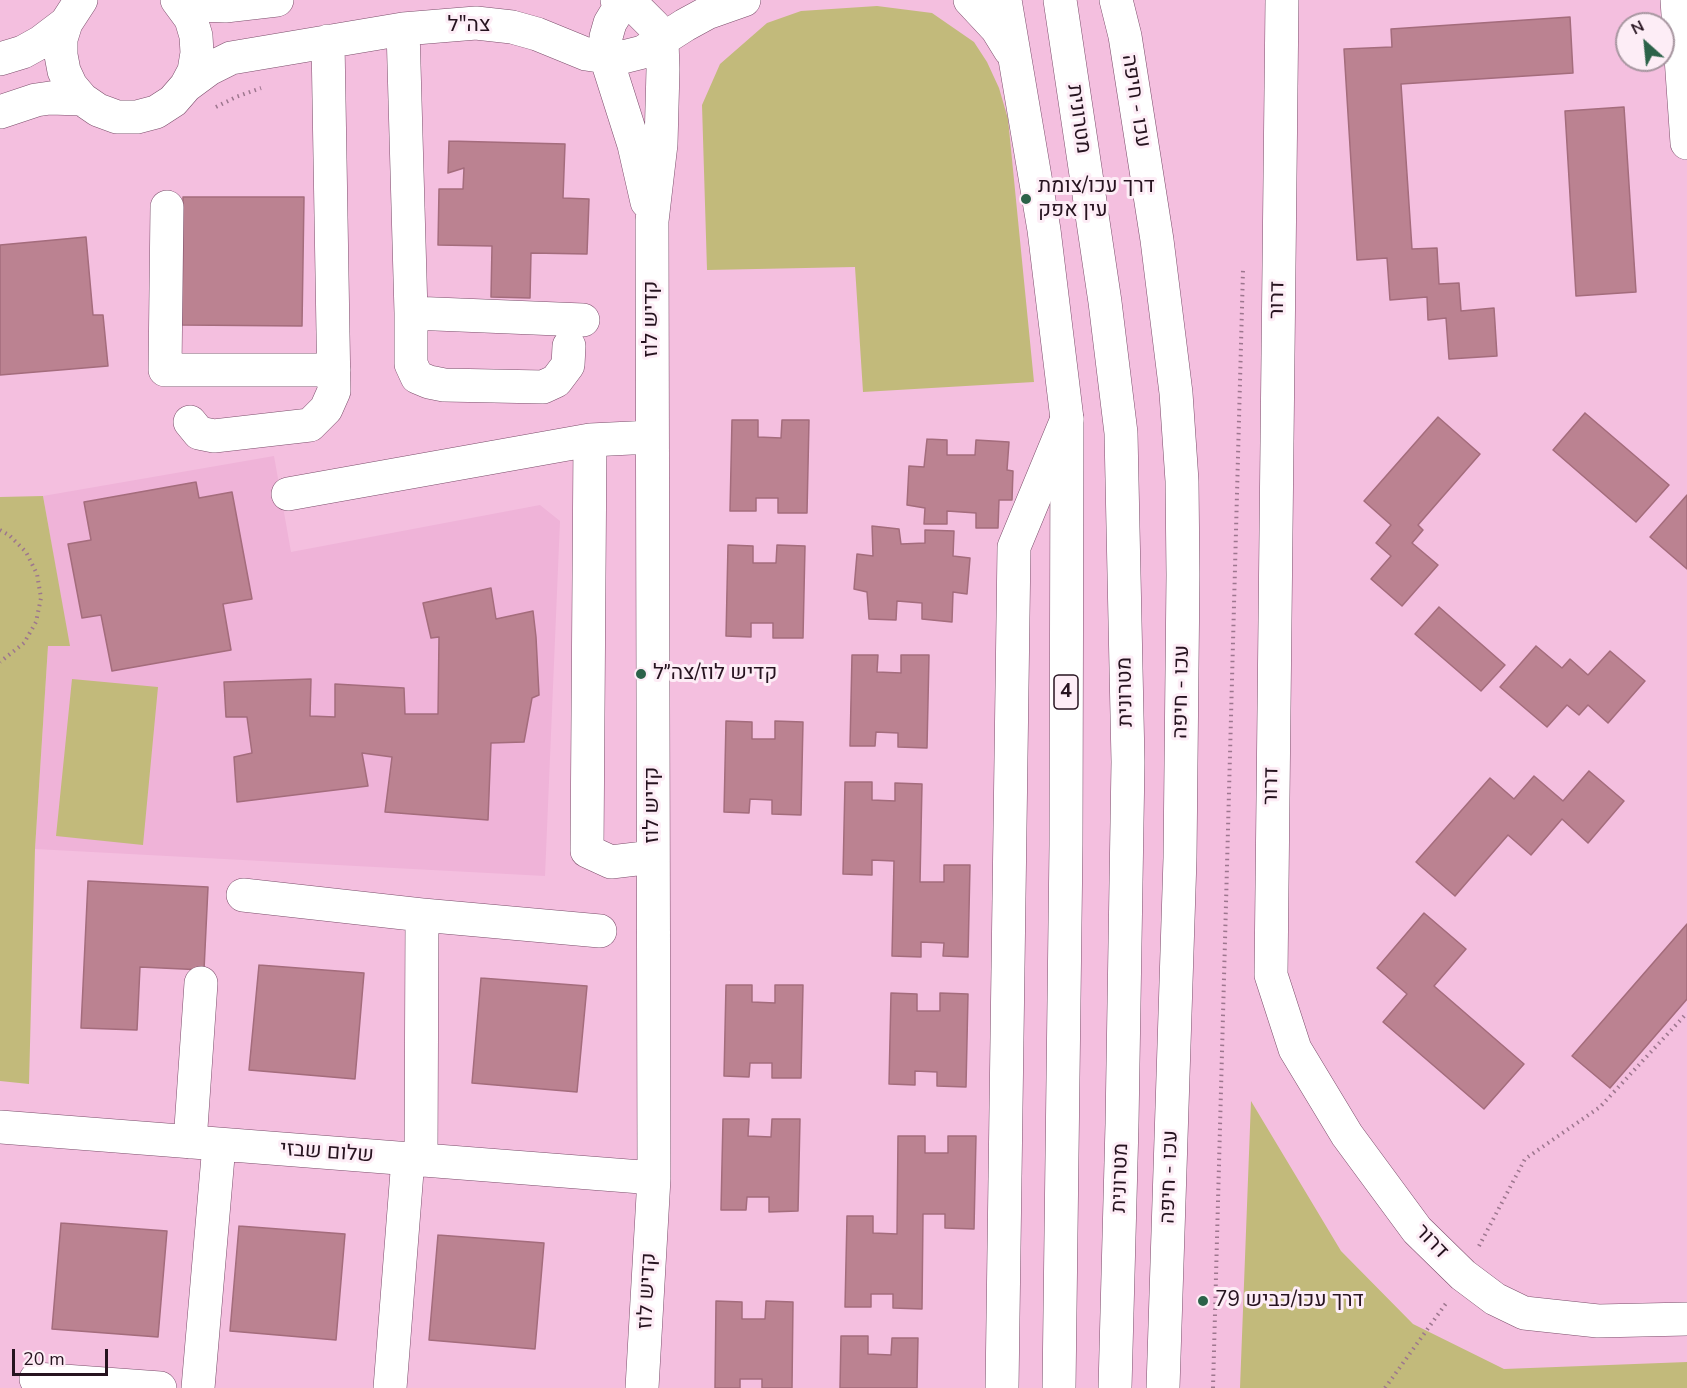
<!DOCTYPE html>
<meta charset="utf-8">
<style>
body{margin:0}
#map{position:relative;width:1687px;height:1388px;overflow:hidden;background:#f4bfdf;font-family:"Nunito Sans",sans-serif}
canvas{display:block}
.north{position:absolute;left:1615px;top:12px;width:60px;height:60px;box-sizing:border-box;background:#fdedf6;border:2px solid #a796a0;border-radius:50%;rotate:333deg;font-size:16px;font-weight:700;line-height:24px;text-align:center;color:#26131f}
.north::after{content:'';display:block;margin:auto;width:21px;height:27px;background:#2c6249;clip-path:polygon(50% 0,100% 100%,50% 72%,0 100%)}
.scale{position:absolute;left:12px;top:1349px;width:96px;height:27px;box-sizing:border-box;border:3px solid #26131f;border-top:0;padding-left:8px;font-size:18px;line-height:21px;white-space:nowrap;color:#26131f;-webkit-text-stroke:4px #fdedf6;paint-order:stroke}
</style>
<div id="map">
<canvas width="1687" height="1388"></canvas>
<div class="north">N</div>
<div class="scale">20 m</div>
</div>
<script>
const g = document.querySelector('canvas').getContext('2d');
g.lineJoin = 'round';
function paint(path, color) { g.fillStyle = color; g.fill(path, 'evenodd'); }
const shape = rows => new Path2D(rows.map(r => 'M' + r).join(''));
function stroke(path, color, width, dash) { g.strokeStyle = color; g.lineWidth = width; g.lineCap = dash ? 'butt' : 'round'; g.setLineDash(dash || []); g.stroke(path); }
function label(font, color, halo, rows, align = 'center') {
  g.font = font + ' "Nunito Sans",Heebo,sans-serif'; g.lineWidth = 6; g.setLineDash([]); g.textBaseline = 'middle'; g.strokeStyle = halo; g.fillStyle = color; for (const [text, x, y, turn = 0] of rows) {
    g.save(); g.translate(x, y); g.rotate((+turn || 0) * Math.PI / 180); g.textAlign = isNaN(turn) ? turn : align; if (halo) g.strokeText(text, 0, 0); g.fillText(text, 0, 0); g.restore();
  }
}
const built = shape([
 [274,456,291,552,540,505,560,521,545,876,35,849,48,646,69,645,43,496]
]);
const green = shape([
 [877,6,932,13,974,42,987,62,999,88,1008,119,1034,382,863,392,855,267,707,270,702,105,720,64,767,23,801,11],
 [43,496,70,646,48,646,35,849,29,1084,0,1081,0,497],
 [72,679,158,687,143,845,56,836],
 [1251,1101,1341,1251,1413,1324,1504,1369,1687,1362,1687,1388,1240,1388]
]);
const building = shape([
 [1570,17,1573,73,1401,84,1412,249,1437,248,1439,284,1459,283,1461,311,1494,308,1497,356,1449,359,1446,318,1428,320,1427,297,1390,300,1387,258,1357,260,1344,49,1392,47,1391,29,1570,17],
 [1624,107,1636,292,1576,296,1565,111,1624,107],
 [449,141,565,144,563,198,589,199,587,254,531,253,530,298,491,297,492,246,438,245,439,189,463,189,464,168,448,173,449,141],
 [183,197,304,197,302,326,182,325,183,197],
 [86,237,93,315,103,315,108,366,0,375,0,245,86,237],
 [1585,413,1669,485,1636,522,1553,450,1585,413],
 [1438,417,1480,454,1418,525,1423,530,1412,543,1438,565,1402,606,1371,579,1391,556,1376,543,1391,525,1364,501,1438,417],
 [732,420,758,420,758,437,781,438,782,420,809,420,807,513,778,513,778,498,756,498,756,511,730,511,732,420],
 [927,439,947,440,947,455,975,455,976,440,1009,442,1007,470,1013,471,1012,500,999,500,998,528,976,528,976,513,947,511,947,524,924,524,925,508,907,505,909,466,924,467,927,439],
 [196,482,199,498,232,492,252,599,223,604,231,650,112,671,101,615,82,618,68,544,91,540,84,502,196,482],
 [1687,495,1687,569,1650,537,1687,495],
 [872,526,899,529,901,544,925,543,925,530,954,531,953,556,970,558,967,594,953,592,952,622,922,619,922,603,897,601,896,620,869,619,867,592,854,589,857,554,873,556,872,526],
 [728,545,753,546,753,563,776,563,777,545,805,546,803,638,773,638,773,623,751,623,751,637,726,636,728,545],
 [491,588,496,619,533,611,536,637,539,695,532,698,524,742,491,743,488,820,385,812,392,757,362,753,368,786,237,802,234,757,252,753,247,717,226,717,224,682,311,679,310,716,335,717,335,684,404,688,405,714,438,714,439,637,431,638,423,603,491,588],
 [1439,607,1505,665,1481,691,1415,634,1439,607],
 [1536,646,1562,668,1570,659,1588,675,1610,651,1645,681,1608,723,1588,705,1579,715,1567,705,1547,727,1500,687,1536,646],
 [852,655,878,655,877,672,901,673,901,655,929,655,927,748,898,747,898,733,876,732,875,746,850,746,852,655],
 [726,721,752,722,752,739,775,739,775,721,803,722,801,815,772,814,772,800,750,799,749,813,724,812,726,721],
 [1589,771,1624,801,1588,843,1562,819,1531,855,1508,835,1455,896,1416,862,1490,778,1514,799,1534,776,1563,801,1589,771],
 [845,782,872,782,872,800,895,801,895,783,922,784,920,882,944,882,944,865,970,865,968,957,943,956,944,943,921,942,921,957,892,956,894,861,872,860,872,875,843,874,845,782],
 [88,881,208,887,204,970,140,967,137,1030,81,1028,88,881],
 [1424,913,1466,949,1434,986,1524,1064,1484,1109,1383,1022,1407,994,1377,968,1424,913],
 [1687,924,1687,999,1610,1088,1572,1056,1687,924],
 [259,965,364,973,355,1079,249,1070,259,965],
 [481,978,587,986,577,1092,472,1083,481,978],
 [726,985,752,985,752,1002,775,1003,775,985,803,985,801,1078,772,1078,772,1063,750,1063,749,1077,724,1076,726,985],
 [891,993,917,994,917,1011,940,1011,940,993,968,994,966,1087,937,1086,937,1072,915,1071,915,1085,889,1084,891,993],
 [723,1119,749,1119,748,1136,771,1137,772,1119,800,1119,798,1211,769,1212,769,1197,747,1197,746,1210,721,1210,723,1119],
 [898,1136,925,1136,925,1153,948,1153,948,1136,976,1136,974,1229,945,1228,945,1214,923,1214,922,1309,893,1308,893,1294,871,1294,871,1307,845,1307,847,1216,873,1216,873,1233,897,1234,898,1136],
 [61,1223,167,1231,158,1337,52,1329,61,1223],
 [239,1226,345,1234,336,1340,230,1331,239,1226],
 [438,1235,544,1243,535,1349,429,1340,438,1235],
 [716,1301,742,1302,742,1319,765,1319,766,1301,793,1302,792,1388,762,1388,762,1379,740,1379,740,1388,715,1388,716,1301],
 [841,1336,868,1336,868,1354,891,1355,892,1338,918,1338,917,1388,840,1388,841,1336]
]);
const path = shape([
 [216,107,236,97,261,88],
 [0,530,9,535,26,552,37,574,41,598,36,622,24,643,0,662],
 [1479,1246,1525,1159,1600,1107,1687,1013],
 [1213,1388,1243,270],
 [1385,1388,1447,1302]
]);
const minor = shape([
 [81,0,66,23,61,39,61,55,64,71,71,86,82,99,98,110,117,117,137,117,156,112,173,101,186,86,194,71,197,53,196,36,191,19,177,0],
 [617,0,639,11,654,26,662,41,663,69,661,144,652,221,654,1178,642,1388],
 [624,0,610,23,606,37,606,57,634,145,647,202],
 [1060,0,1105,302,1121,433,1128,762,1122,1124,1115,1388],
 [1282,0,1271,975,1295,1049,1347,1135,1417,1230,1463,1275,1495,1299,1524,1313,1598,1321,1687,1319],
 [1677,0,1687,143],
 [181,4,225,6,277,0],
 [403,29,411,313,583,320],
 [0,59,23,52,41,42,66,23],
 [186,86,209,69,231,58,403,29,476,23,512,27,537,34,586,54,606,57,623,57,643,52,685,25,707,13,744,0],
 [0,112,36,100,50,98,82,99],
 [167,207,165,370,334,370],
 [411,313,411,364,417,377,429,382,444,385,543,387,556,381,568,365,569,346],
 [190,422,199,433,214,436,310,425,326,409,334,391,328,41],
 [590,440,587,851,611,862,653,857],
 [288,494,590,440,652,437],
 [243,895,422,915,600,931],
 [0,1127,654,1178],
 [190,1142,201,983],
 [421,1160,422,915],
 [36,1379,160,1388],
 [198,1388,219,1145],
 [390,1388,408,1159],
 [1002,1388,1014,547,1067,419]
]);
const highway = shape([
 [970,0,997,29,1010,50],
 [1005,0,1044,230,1067,419,1066,845,1059,1388],
 [1116,0,1125,36,1157,240,1176,393,1182,481,1183,575,1180,858,1163,1388]
]);
const markers = [
 [1026,199,6,"#2c6249"],
 [641,674,6,"#2c6249"],
 [1203,1301,6,"#2c6249"]
];
const shields = [
 [1066,692,24]
];
const shieldNames = [
 ["4",1066,692]
];
const streetNames = [
 ["צה\"ל",469,26],
 ["עכו - חיפה",1135,101,81],
 ["מטרונית",1078,119,82],
 ["דרור",1278,300,-89],
 ["קדיש לוז",652,319,-90],
 ["מטרונית",1126,692,-91],
 ["עכו - חיפה",1182,692,-89],
 ["דרור",1272,786,-89],
 ["קדיש לוז",653,805,-90],
 ["שלום שבזי",327,1153,4],
 ["עכו - חיפה",1170,1177,-88],
 ["מטרונית",1121,1178,-88],
 ["דרור",1431,1242,46],
 ["קדיש לוז",648,1291,-87]
];
const poiNames = [
 ["דרך עכו/צומת",1038,187],
 ["עין אפק",1038,211],
 ["קדיש לוז/צה״ל",653,674],
 ["דרך עכו/כביש 79",1215,1301]
];
paint(built, '#efb3d8');
paint(green, '#c2ba7b');
paint(building, '#bb8291');
stroke(building, '#a46c7c', 1.5);
stroke(minor, '#7b4e6b', 34);
stroke(highway, '#7b4e6b', 34);
stroke(path, '#9d768e', 4, [1.5, 4.5]);
stroke(minor, '#fff', 33);
stroke(highway, '#fff', 33);
for (const [x, y, r, color] of markers) { const dot = new Path2D(); dot.arc(x, y, r, 0, 2 * Math.PI); g.fillStyle = color; g.fill(dot); stroke(dot, '#fdedf6', 2); }
for (const [x, y, w] of shields) { const box = new Path2D(); box.roundRect(x - w / 2, y - 17, w, 34, 4.5); g.fillStyle = '#fdedf6'; g.fill(box); stroke(box, '#26131f', 1.5); }
label('bold 20px', '#26131f', null, shieldNames);
label('21px', '#26131f', '#fdedf6', streetNames);
label('21px', '#26131f', '#fdedf6', poiNames, 'left');
</script>
